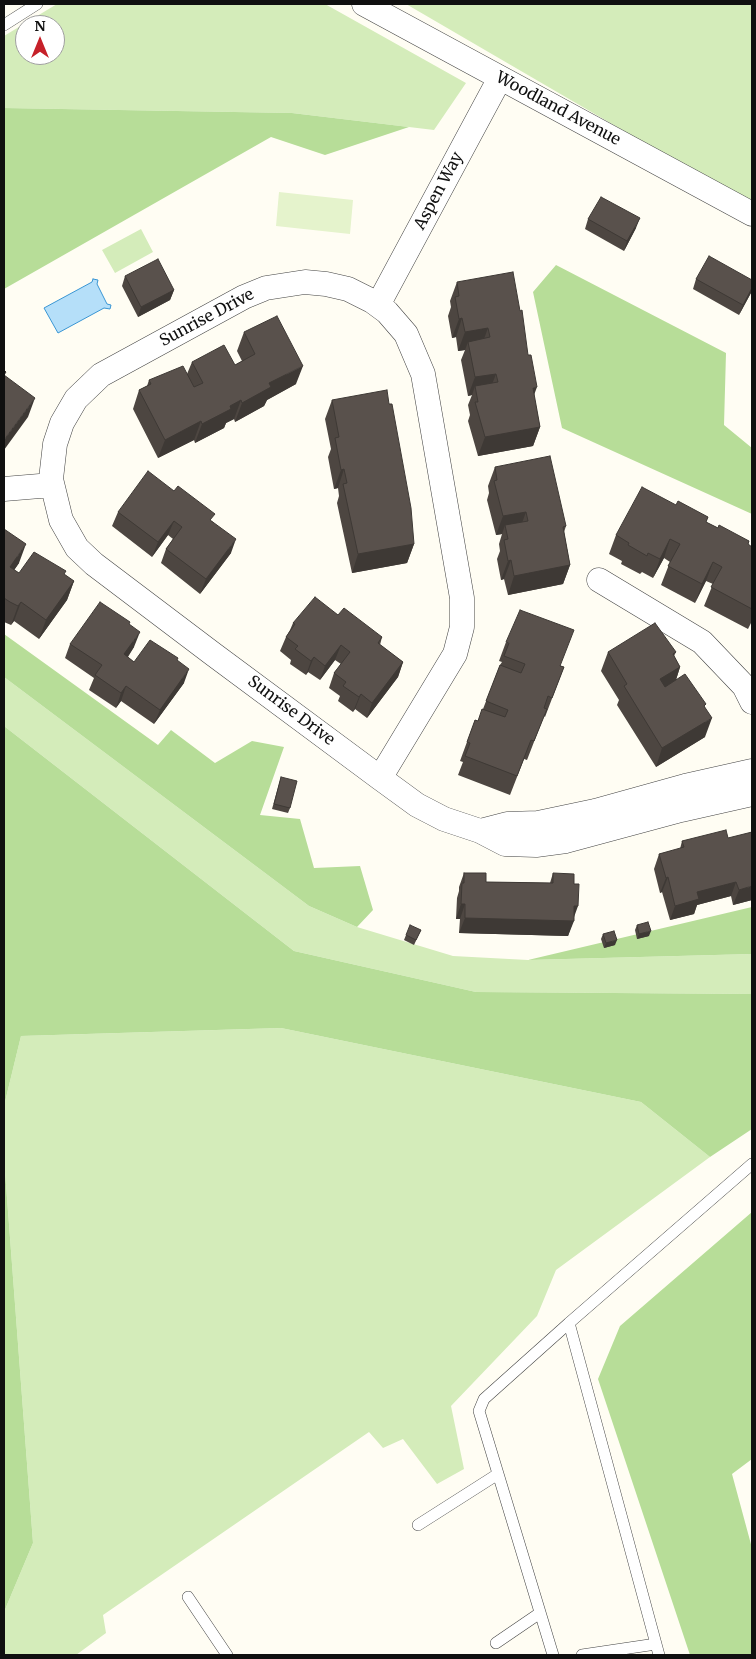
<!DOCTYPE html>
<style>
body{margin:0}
#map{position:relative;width:756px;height:1659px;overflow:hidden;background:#fffdf3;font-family:Merriweather,serif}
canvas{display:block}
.frame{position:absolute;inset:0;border:5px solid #101010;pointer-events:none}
.north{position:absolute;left:15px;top:15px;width:50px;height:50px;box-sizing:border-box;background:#fff;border:1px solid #9f9f9f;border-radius:50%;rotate:0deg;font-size:14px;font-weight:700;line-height:20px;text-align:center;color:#101010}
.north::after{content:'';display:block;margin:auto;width:18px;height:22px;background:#c62129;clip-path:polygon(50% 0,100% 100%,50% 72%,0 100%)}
</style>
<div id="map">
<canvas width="756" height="1659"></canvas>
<div class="frame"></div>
<div class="north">N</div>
</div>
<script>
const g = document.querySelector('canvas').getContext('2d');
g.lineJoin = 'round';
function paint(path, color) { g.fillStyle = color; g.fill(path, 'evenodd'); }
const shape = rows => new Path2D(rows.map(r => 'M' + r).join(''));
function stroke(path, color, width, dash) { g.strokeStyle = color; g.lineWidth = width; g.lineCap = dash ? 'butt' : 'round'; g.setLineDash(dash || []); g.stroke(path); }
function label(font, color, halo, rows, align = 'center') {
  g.font = font + ' Merriweather,serif'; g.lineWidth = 5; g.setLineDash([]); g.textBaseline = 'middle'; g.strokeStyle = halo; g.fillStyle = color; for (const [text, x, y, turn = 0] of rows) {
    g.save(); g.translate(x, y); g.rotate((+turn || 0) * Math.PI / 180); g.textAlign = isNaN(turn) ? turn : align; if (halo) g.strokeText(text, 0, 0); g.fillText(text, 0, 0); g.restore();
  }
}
const green = shape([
 [57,4,325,4,466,83,434,130,292,113,4,108,4,36],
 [25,25,55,25,55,55,25,55],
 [406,4,752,4,751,205],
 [141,229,153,252,115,273,102,250],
 [4,677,309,906,357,927,453,956,528,960,752,954,752,994,476,992,294,951,4,726],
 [281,1028,641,1102,710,1157,556,1270,537,1316,451,1406,464,1469,437,1484,403,1439,383,1448,369,1432,103,1615,106,1633,76,1655,4,1655,4,1612,33,1543,4,1158,4,1106,21,1036]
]);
const forest = shape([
 [4,108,292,113,409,127,325,155,271,137,4,289],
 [556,265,726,353,724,425,752,448,752,514,562,428,533,292],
 [4,634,158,745,171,730,215,763,252,741,284,747,260,815,300,819,314,868,360,866,373,910,357,927,309,906,4,677],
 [4,726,294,951,476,992,752,994,752,1129,710,1157,641,1102,281,1028,21,1036,4,1106],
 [752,907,752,954,528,960],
 [4,1158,33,1543,4,1612],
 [752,1212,752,1459,732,1474,752,1548,752,1655,690,1655,598,1379,620,1326]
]);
const pitch = shape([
 [279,192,353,200,350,234,276,226]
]);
const water = shape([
 [93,279,98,280,97,284,107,304,111,305,110,309,104,308,58,333,44,308,92,282,93,279]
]);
const lane = shape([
 [4,25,37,4],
 [418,1525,498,1474],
 [188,1597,227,1655],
 [496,1643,540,1613],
 [553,1655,479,1411,484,1399,569,1323],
 [582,1655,656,1644],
 [659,1655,569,1323,752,1164]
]);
const street = shape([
 [364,4,752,214],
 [378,305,500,78],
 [4,489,52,485],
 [599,580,702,642,744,686,752,702],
 [380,778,455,654,462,627,462,598,423,374,406,334,387,312,372,301,348,289,326,284,305,282,266,288,244,297,101,375,76,399,62,423,55,444,51,479,61,520,77,548,94,564,213,654,380,778,417,805,444,819,480,831,505,844,536,845,566,841,681,810,752,794],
 [480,831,507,824,538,823,595,811,685,786,752,771]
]);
const wall = shape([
 [588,219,636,228,624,251,585,229],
 [125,276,174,290,170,300,138,317,122,286],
 [696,279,752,280,752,291,739,315,693,289],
 [457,282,534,395,540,427,533,446,478,456,468,421,470,415,468,405,472,395,468,396,461,360,465,350,458,351,456,337,452,338,448,316,451,307,450,301],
 [244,332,296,384,267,400,264,406,235,422,234,419,226,423,224,428,195,443,194,440,158,458,133,409,139,390,147,386,149,380,187,374,192,362,235,365,242,361,237,351],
 [332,400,414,544,407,563,352,573,337,503,339,496,338,488,334,489,328,457,331,449,325,419],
 [495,467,566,526,564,532,570,565,563,584,508,595,504,579,501,580,497,559,500,551,499,544,502,534,496,535,487,500,489,493,488,486],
 [676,505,708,517,706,522,718,528,749,541,748,545,752,547,752,621,748,629,704,606,713,584,706,581,695,603,661,585,670,562,664,558,653,578,642,572,640,574,621,564,622,561,609,554,616,535],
 [118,512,212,521,231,553,200,594,161,563,166,549,173,539,168,535,152,557,112,526],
 [4,529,19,563,14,570,19,573,64,575,74,581,67,600,39,639,14,621,11,625,4,622],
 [338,615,382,637,380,645,403,662,398,677,367,718,355,709,353,712,338,701,340,696,329,688,334,673,341,664,335,660,320,680,308,672,306,675,290,664,291,660,280,651,286,637,290,630,293,623],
 [129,625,134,647,128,657,134,662,177,660,184,683,154,724,121,701,116,708,89,690,94,678,65,658,70,644],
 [506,642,564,667,545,717,544,716,527,760,524,759,510,795,458,775,463,762,460,761,475,720,478,721,483,709,500,665,502,662,499,661],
 [608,652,676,652,674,656,680,667,676,680,705,707,705,737,656,767,617,705,619,700,601,671],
 [281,777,290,808,288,813,272,809],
 [728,838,752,900,733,905,731,896,697,905,694,914,670,920,662,892,660,893,654,869,659,854,680,849,682,841],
 [464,873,486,882,550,883,553,873,574,918,568,936,459,933,460,919,456,919,457,898,459,891,459,887],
 [637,925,649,936,637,939,635,930],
 [421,930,414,945,404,940,406,935],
 [603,934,615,945,604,948,601,939]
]);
const shadedWall = shape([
 [640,218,636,228,624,251,627,241],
 [752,288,752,291,739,315,743,305],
 [174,290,170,300,138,317,141,307],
 [462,318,456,337,452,338,459,319],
 [488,328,481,347,468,342,465,350,458,351,465,332],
 [303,366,296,384,267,400,264,406,235,422,242,403,269,383],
 [496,374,489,392,475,386,472,395,468,396,475,377],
 [537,387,530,406,533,388],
 [35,398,28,417,4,450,4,440],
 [241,400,234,419,226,423,224,428,195,443,202,424,230,406],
 [201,421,194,440,158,458,165,440],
 [540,427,533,446,478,456,485,437],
 [344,469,338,488,334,489,341,470],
 [526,512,519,531,505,525,502,534,496,535,503,516],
 [174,521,168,535,152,557,158,542],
 [236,539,231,553,200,594,206,579],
 [670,539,664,558,653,578,660,559],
 [26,544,19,563,4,585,10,567],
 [414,544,407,563,352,573,358,554],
 [511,560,504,579,501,580,508,561],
 [713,562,706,581,695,603,702,584],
 [570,565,563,584,508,595,514,576],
 [74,581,67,600,39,639,46,620],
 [21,602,14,621,11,625,18,606],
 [140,632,134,647,119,669,124,654],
 [341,645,335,660,320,680,325,666],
 [314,657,308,672,306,675,311,661],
 [403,662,398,677,367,718,372,703],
 [680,667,674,686,654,698,660,679],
 [189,669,184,683,154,724,160,710],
 [126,686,121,701,116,708,121,693],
 [361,694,355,709,353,712,359,697],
 [712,718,705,737,656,767,662,748],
 [668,877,662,892,660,893,666,878],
 [736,882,731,896,697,905,694,914,670,920,675,906,697,892],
 [752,886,752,900,733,905,739,890],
 [461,904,465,904,460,919,456,919],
 [574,906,578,906,573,920],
 [465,918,574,921,568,936,459,933],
 [651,931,649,936,637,939,639,934],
 [617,940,615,945,604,948,606,943]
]);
const building = shape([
 [601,197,640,218,627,241,588,219,601,197],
 [709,256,752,280,752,288,743,305,696,279,709,256],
 [158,259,174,290,141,307,125,276,158,259],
 [513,272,520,311,522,310,528,355,531,355,537,387,533,388,540,427,485,437,475,402,478,402,475,386,498,382,496,374,475,377,468,342,490,337,488,328,465,332,462,318,459,319,455,297,459,296,457,282,513,272],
 [277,316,303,366,269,383,271,387,242,403,241,400,230,406,231,409,202,424,201,421,165,440,139,390,151,384,149,380,183,366,194,387,203,383,192,362,224,345,235,365,255,354,244,332,277,316],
 [4,370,6,372,4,375,35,398,4,440,4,370],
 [387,390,389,404,392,404,411,508,414,544,358,554,343,484,347,483,344,469,341,470,335,438,339,437,332,400,387,390],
 [550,456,566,526,563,527,570,565,514,576,511,560,508,561,504,540,508,539,505,525,528,521,526,512,503,516,494,481,497,480,495,467,550,456],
 [148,471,174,491,178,486,215,514,210,520,236,539,206,579,166,549,182,527,174,521,158,542,118,512,148,471],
 [642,487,676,505,678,501,708,517,706,522,718,528,719,525,749,541,748,544,752,547,752,609,711,587,722,567,713,562,702,584,668,566,680,544,670,539,660,559,648,553,647,556,628,545,629,543,616,535,642,487],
 [4,529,26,544,10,567,19,573,34,552,66,571,64,574,74,581,46,620,21,602,18,606,10,602,4,598,4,529],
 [315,597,338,615,344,608,382,637,378,643,403,662,372,703,361,694,359,697,343,686,346,682,334,673,350,652,341,645,325,666,314,657,311,661,295,649,298,646,286,637,295,624,293,623,315,597],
 [100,602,130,622,129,624,140,632,124,654,134,662,150,640,178,658,177,660,189,669,160,710,126,686,121,693,95,675,102,665,70,644,100,602],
 [520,610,574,630,560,666,564,667,552,698,548,696,544,708,547,709,534,741,531,740,517,776,465,756,470,743,467,742,475,720,478,721,482,709,505,717,508,710,486,701,500,665,521,673,525,664,504,656,509,643,506,642,520,610],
 [655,623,676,652,673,654,680,667,660,679,665,687,685,674,706,704,704,706,712,718,662,748,624,686,627,684,608,652,655,623],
 [281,777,297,781,290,808,274,804,281,777],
 [726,830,728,838,752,832,752,886,739,890,736,882,697,892,699,899,675,906,668,877,666,878,659,854,684,847,682,841,726,830],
 [464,873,486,873,486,882,553,883,553,873,574,874,574,884,579,884,578,906,574,906,574,921,465,918,465,904,461,904,462,883,464,883,464,873],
 [648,922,651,931,639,934,637,925,648,922],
 [410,925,421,930,416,940,406,935,410,925],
 [614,931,617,940,606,943,603,934,614,931]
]);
const streetNames = [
 ["Woodland Avenue",558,109,28],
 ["Aspen Way",439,191,-62],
 ["Sunrise Drive",207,318,-28],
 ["Sunrise Drive",291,711,37]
];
paint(green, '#d4ecba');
paint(forest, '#b7dd98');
paint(pitch, '#e5f3cc');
paint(water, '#b5dff9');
stroke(water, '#3995d3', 1);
stroke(lane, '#434343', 12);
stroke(street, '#434343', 25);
stroke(lane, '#fff', 11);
stroke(street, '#fff', 24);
paint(wall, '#4d4641');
paint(shadedWall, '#3e3935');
paint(building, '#59514c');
stroke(building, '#3e3935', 1);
label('16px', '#101010', '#fff', streetNames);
</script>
